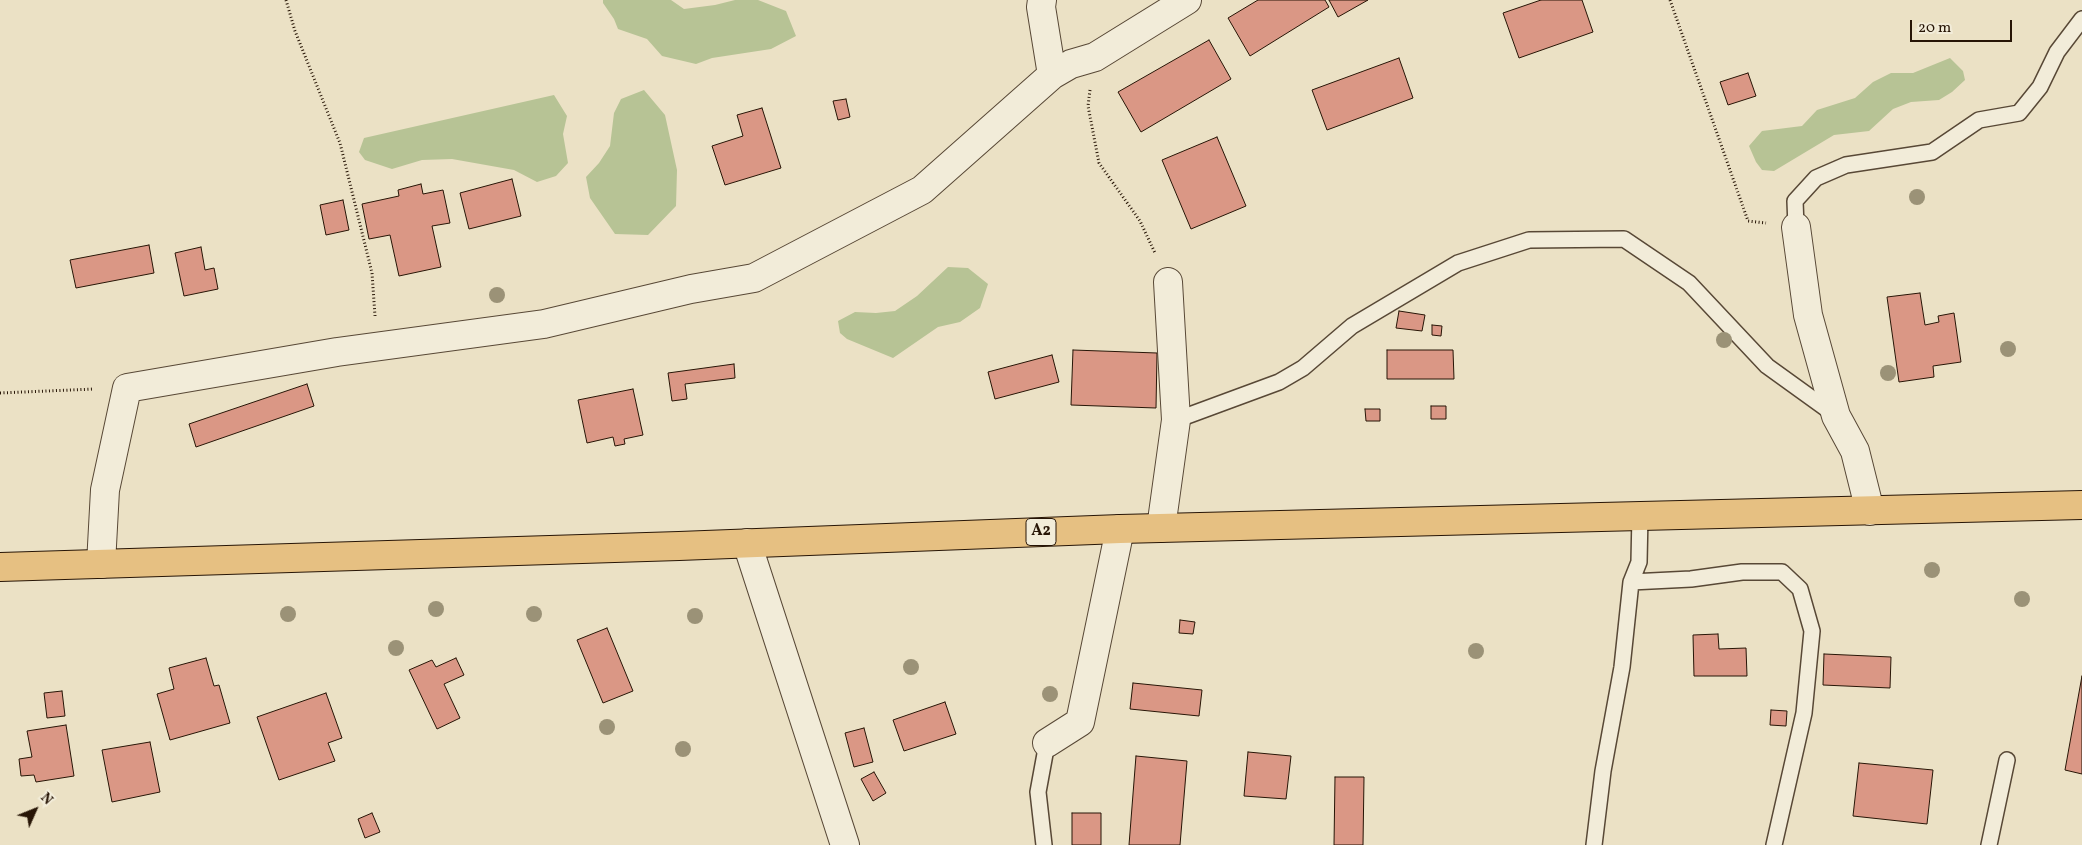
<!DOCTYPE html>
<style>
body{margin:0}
#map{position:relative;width:2082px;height:845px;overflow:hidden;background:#ebe1c5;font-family:Vollkorn,serif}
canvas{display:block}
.north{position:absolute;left:10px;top:785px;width:50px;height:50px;-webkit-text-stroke:4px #f2ecd9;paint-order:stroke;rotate:46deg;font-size:14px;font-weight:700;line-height:20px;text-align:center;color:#271506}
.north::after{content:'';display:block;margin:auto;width:18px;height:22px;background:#271506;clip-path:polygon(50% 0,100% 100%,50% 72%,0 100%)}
.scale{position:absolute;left:1910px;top:20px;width:102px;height:22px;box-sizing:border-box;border:2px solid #271506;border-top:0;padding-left:6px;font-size:15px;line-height:18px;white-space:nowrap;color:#271506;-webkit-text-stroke:4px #f2ecd9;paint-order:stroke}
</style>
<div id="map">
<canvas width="2082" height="845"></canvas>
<div class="north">N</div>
<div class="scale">20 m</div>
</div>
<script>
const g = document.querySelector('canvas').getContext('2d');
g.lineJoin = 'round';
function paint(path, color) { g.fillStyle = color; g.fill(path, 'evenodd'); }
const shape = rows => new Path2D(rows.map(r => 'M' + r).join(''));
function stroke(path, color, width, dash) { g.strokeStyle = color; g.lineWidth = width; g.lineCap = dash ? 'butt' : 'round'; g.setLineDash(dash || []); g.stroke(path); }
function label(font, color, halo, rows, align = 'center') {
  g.font = font + ' Vollkorn,serif'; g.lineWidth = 4.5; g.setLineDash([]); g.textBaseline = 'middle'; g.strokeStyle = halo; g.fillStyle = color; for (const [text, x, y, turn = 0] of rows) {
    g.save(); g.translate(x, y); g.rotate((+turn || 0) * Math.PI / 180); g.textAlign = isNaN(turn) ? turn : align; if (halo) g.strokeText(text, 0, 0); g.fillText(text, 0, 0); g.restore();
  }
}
const green = shape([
 [603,0,671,0,684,9,715,5,735,0,758,0,786,11,796,36,771,49,712,58,696,64,662,56,647,39,618,29,614,19,603,3],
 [1950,58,1963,71,1965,80,1952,92,1939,100,1911,102,1893,109,1869,131,1834,135,1774,171,1762,170,1756,162,1749,146,1762,131,1802,126,1817,110,1855,98,1873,82,1891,73,1913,73],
 [644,90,665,115,677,170,676,206,648,235,615,234,590,198,586,177,599,163,610,146,614,113,621,99],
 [554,95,567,116,563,134,568,163,556,176,537,182,514,170,452,159,422,160,392,169,365,160,359,152,364,138],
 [948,267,968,268,988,284,980,308,960,322,938,327,893,358,847,339,840,333,838,321,855,312,876,313,895,311,917,296]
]);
const building = shape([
 [1258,0,1325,0,1329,7,1250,56,1228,18,1258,0],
 [1329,0,1368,0,1338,17,1329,0],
 [1541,0,1582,0,1593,32,1519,58,1503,13,1541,0],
 [1209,40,1231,79,1141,132,1118,92,1209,40],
 [1399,58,1413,98,1327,130,1312,90,1399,58],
 [1748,73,1756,96,1728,105,1720,82,1748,73],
 [846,99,850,117,838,120,833,101,846,99],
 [762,108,781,168,725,185,712,146,743,136,737,115,762,108],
 [1217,137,1246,206,1191,229,1162,160,1217,137],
 [512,179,521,216,469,229,460,193,512,179],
 [421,184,423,194,443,190,450,223,432,226,441,267,399,276,390,235,369,239,362,204,399,196,398,190,421,184],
 [343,200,349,230,326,235,320,205,343,200],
 [149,245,154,273,76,288,70,260,149,245],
 [201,247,205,270,214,268,218,289,184,296,175,253,201,247],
 [1920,293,1925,325,1939,322,1938,316,1954,313,1961,362,1933,366,1934,377,1899,382,1887,297,1920,293],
 [1399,311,1425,315,1422,331,1396,328,1399,311],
 [1432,325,1442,326,1441,336,1432,335,1432,325],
 [1073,350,1157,353,1156,408,1071,405,1073,350],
 [1387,350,1453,350,1454,379,1387,379,1387,350],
 [1052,355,1059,382,995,399,988,372,1052,355],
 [734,364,735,378,685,384,687,399,672,401,668,373,734,364],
 [307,384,314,406,196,447,189,424,307,384],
 [633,389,643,435,624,439,625,444,615,446,613,437,587,443,578,400,633,389],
 [1431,406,1446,406,1446,419,1431,419,1431,406],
 [1365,409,1380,409,1380,421,1366,421,1365,409],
 [1180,620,1195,622,1193,634,1179,633,1180,620],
 [607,628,633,691,603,703,577,640,607,628],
 [1718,634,1719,649,1746,648,1747,676,1694,676,1693,635,1718,634],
 [1824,654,1891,657,1890,688,1823,685,1824,654],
 [206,658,214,686,219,685,230,723,170,740,157,694,174,689,169,668,206,658],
 [456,658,464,675,444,684,460,718,437,729,409,670,432,660,436,667,456,658],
 [2082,676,2082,774,2065,770,2082,676],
 [1133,683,1202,690,1199,716,1130,709,1133,683],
 [62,691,65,716,47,718,44,693,62,691],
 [326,693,342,738,328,743,335,761,279,780,257,717,326,693],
 [945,702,956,734,904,751,893,720,945,702],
 [1771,710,1787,711,1786,726,1770,725,1771,710],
 [66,725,74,776,36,782,34,775,21,776,19,759,32,757,27,731,66,725],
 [864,728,873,762,854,767,845,733,864,728],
 [150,742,160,792,112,802,102,750,150,742],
 [1248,752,1291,756,1286,799,1244,796,1248,752],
 [1136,756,1187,761,1180,845,1129,845,1136,756],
 [1859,763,1933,770,1927,824,1853,816,1859,763],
 [874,772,886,793,873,801,861,779,874,772],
 [1335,777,1364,777,1363,845,1334,845,1335,777],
 [372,813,380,832,365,838,358,819,372,813],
 [1072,813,1101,813,1101,845,1072,845,1072,813]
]);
const path = shape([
 [286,0,295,31,340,143,372,273,375,316],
 [1670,0,1748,221,1766,223],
 [1090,90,1088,106,1099,163,1140,221,1155,253],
 [0,393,94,389]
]);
const service = shape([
 [1796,227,1795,201,1816,178,1846,165,1932,152,1979,120,2019,113,2040,87,2057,52,2082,19],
 [1176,420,1279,382,1303,368,1352,326,1458,263,1529,240,1624,239,1689,283,1767,366,1835,415],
 [1640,515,1639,562,1631,582,1691,579,1742,572,1782,572,1800,589,1812,631,1804,713,1774,845],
 [1044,845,1038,792,1047,743],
 [1594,845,1603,771,1622,667,1631,582],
 [1989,845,2007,760]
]);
const minor = shape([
 [1042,0,1041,7,1052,75],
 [1796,227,1808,315,1836,416,1855,451,1870,511],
 [1161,528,1176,420,1168,282],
 [747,543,845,845],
 [101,564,105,490,127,388,337,352,544,324,691,289,754,278,922,190,1052,75,1071,64,1095,57,1187,0],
 [1047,743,1080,722,1120,529]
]);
const primary = shape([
 [0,567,679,546,1120,529,2082,505]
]);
const trees = [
 [1917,197],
 [497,295],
 [1724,340],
 [2008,349],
 [1888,373],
 [1932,570],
 [2022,599],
 [436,609],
 [288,614],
 [534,614],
 [695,616],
 [396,648],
 [1476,651],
 [911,667],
 [1050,694],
 [607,727],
 [683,749]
];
const shields = [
 [1041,532,30]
];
const shieldNames = [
 ["A2",1041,532]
];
paint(green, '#b7c395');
paint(building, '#da9785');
stroke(building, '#271506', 1);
stroke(service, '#584836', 18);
stroke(minor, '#584836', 30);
stroke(primary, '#271506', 30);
stroke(path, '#271506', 3, [1, 2.5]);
stroke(service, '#f2ecd9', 15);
stroke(minor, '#f2ecd9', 28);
stroke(primary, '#e6c082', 28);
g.fillStyle = '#9b9277';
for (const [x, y] of trees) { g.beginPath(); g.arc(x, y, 8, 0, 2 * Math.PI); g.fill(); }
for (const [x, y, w] of shields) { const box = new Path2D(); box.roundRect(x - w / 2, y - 13.5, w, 27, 4); g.fillStyle = '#f2ecd9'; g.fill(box); stroke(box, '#271506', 1); }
label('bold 16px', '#271506', null, shieldNames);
</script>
